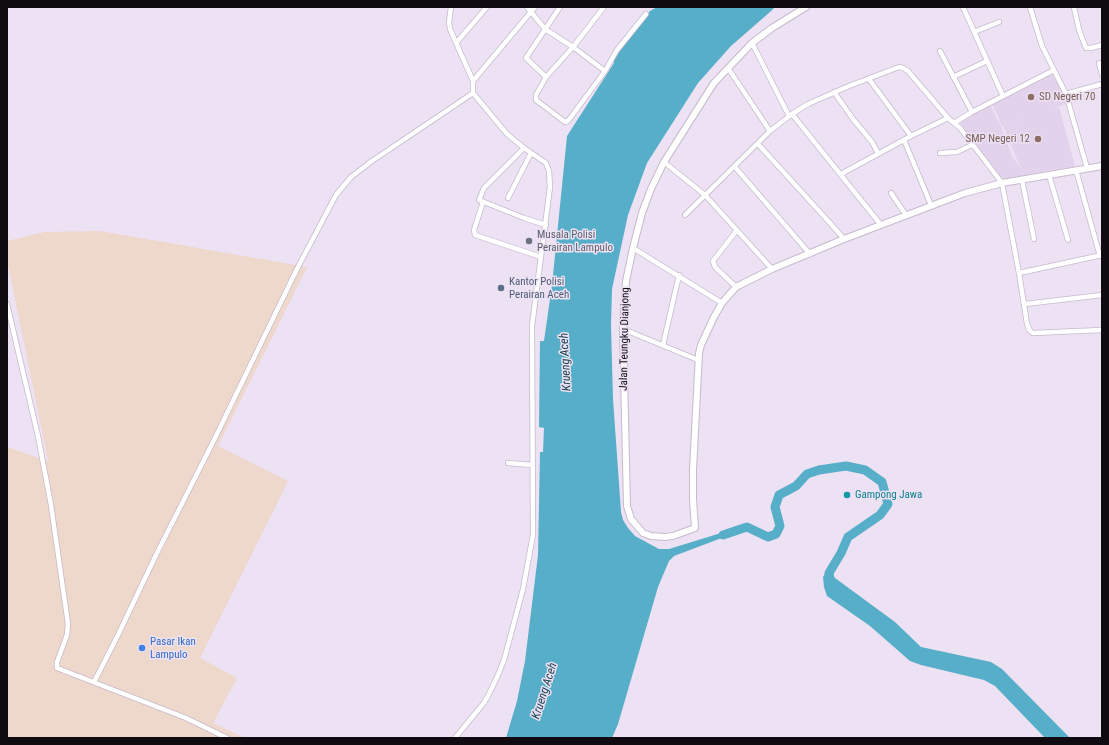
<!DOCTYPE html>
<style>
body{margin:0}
#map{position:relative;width:1109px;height:745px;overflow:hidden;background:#ede1f4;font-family:"Roboto Condensed",sans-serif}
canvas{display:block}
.frame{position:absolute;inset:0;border:8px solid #0f0b11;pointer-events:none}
</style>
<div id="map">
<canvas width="1109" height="745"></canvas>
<div class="frame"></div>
</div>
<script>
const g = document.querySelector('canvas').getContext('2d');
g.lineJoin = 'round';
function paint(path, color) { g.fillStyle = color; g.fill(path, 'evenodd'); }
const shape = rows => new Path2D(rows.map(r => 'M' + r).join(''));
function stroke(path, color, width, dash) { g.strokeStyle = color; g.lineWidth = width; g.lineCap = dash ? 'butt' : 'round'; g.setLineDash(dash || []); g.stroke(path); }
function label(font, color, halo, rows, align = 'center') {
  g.font = font + ' "Roboto Condensed",sans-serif'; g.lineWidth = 3; g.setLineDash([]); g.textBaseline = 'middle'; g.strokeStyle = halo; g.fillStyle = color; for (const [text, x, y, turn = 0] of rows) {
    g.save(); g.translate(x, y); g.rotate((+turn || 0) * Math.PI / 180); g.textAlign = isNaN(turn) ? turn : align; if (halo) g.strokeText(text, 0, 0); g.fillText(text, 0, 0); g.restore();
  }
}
const built = shape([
 [1051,71,1063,93,1066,104,1046,111,1059,107,1075,166,1024,175,1021,170,1023,176,1000,179,958,120,990,105,1001,126,1012,156,1021,169,1003,126,1033,115,1002,126,991,101]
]);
const industrial = shape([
 [100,231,307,267,218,446,288,481,200,658,237,678,213,723,245,738,7,738,7,447,48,461,7,260,7,241,45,232]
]);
const water = shape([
 [657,7,775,7,770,12,731,46,698,83,647,163,628,215,612,289,611,325,613,399,621,512,623,520,628,528,635,536,659,549,669,549,734,529,735,533,674,556,669,561,658,587,618,724,612,738,506,738,517,701,525,661,538,555,540,452,543,452,544,428,539,427,540,341,544,341,552,285,567,136,614,63,613,57,650,11],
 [827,570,835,578,895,622,921,647,991,662,1002,669,1070,738,1045,738,995,686,984,680,921,665,910,661,870,626,827,596,824,587,823,577]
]);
const river = shape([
 [723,535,747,527,768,537,776,534,780,526,775,507,779,495,796,486,807,474,819,470,846,466,865,470,882,482,888,504,880,515,848,537,841,553,829,573,831,584]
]);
const street = shape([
 [451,7,449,22,450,29,473,81,535,7],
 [527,7,545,29,573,47,605,71,568,121,565,122,536,100,536,95,546,77,573,47,604,7],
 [963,7,1003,96],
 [1074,7,1079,30,1086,48,1091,48,1102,45],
 [974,32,999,22],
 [456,43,487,7],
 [752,43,789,116],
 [940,51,972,112],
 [1099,63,1102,74],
 [728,68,770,131],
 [1054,70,1066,94,1087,168],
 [605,71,617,50,646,14],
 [546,77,526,58,560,7],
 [953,77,987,61],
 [869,79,911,136],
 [834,92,853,119,872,142,878,153],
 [1066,94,1102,84],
 [792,114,881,225],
 [954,123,972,112,1054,70,1042,46,1030,7],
 [904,140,931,205],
 [758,144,830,223,844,239],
 [524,148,484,188,479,200,524,218,546,225],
 [940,153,957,152,972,145],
 [664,162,705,195,772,269],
 [735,167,810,254],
 [1076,170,1100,256],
 [841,174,911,136,948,118],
 [1049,175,1068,240],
 [1022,180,1034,239],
 [891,193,906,215],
 [508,198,531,153],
 [483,202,474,230,475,235,541,257],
 [685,215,770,131,792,114,808,104,849,86,899,67,903,68,908,71,948,118,960,128,1002,183,1019,273,1027,324,1030,331,1033,333,1102,330],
 [633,248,722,303],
 [1019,273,1102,255],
 [736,287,715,267,713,261,737,230],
 [7,304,38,436,51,505,68,624,67,635,57,662,57,668,186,718,227,738],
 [1025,304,1102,295],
 [623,329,698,360],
 [663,345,679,275],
 [508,463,532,465],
 [94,682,117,637,157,553,214,440,297,269,336,195,351,177,372,161,473,93],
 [455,738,483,704,488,696,498,675,504,660,523,589,533,535,532,326,550,187,549,171,546,163,524,148,507,134,473,93,473,81]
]);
const secondary = shape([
 [806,7,772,28,752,43,714,83,664,162,651,189,642,213,633,248,626,281,623,329,627,506,631,519,643,533,651,536,665,537,673,536,695,528,693,499,693,470,699,353,701,345,714,317,722,303,736,287,772,269,844,239,965,193,1002,183,1102,166]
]);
const markers = [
 [1031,97,4,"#8d6e63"],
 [1038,139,4,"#8d6e63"],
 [529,241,4,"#6b7280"],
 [501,288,4,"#5c6f8a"],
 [847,495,4,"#0f9aa8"],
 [142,648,4,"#3f7fe0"]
];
const educationNames = [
 ["SD Negeri 70",1039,97],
 ["SMP Negeri 12",1030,139,"right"]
];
const worshipNames = [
 ["Musala Polisi",537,235],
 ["Perairan Lampulo",537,248]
];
const serviceNames = [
 ["Kantor Polisi",509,282],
 ["Perairan Aceh",509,295]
];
const streetNames = [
 ["Jalan Teungku Dianjong",625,339,-89]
];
const cultureNames = [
 ["Gampong Jawa",855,495]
];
const shopNames = [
 ["Pasar Ikan",150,642],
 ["Lampulo",150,655]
];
const waterNames = [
 ["Krueng Aceh",566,362,-93],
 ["Krueng Aceh",545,691,-72]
];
paint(built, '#e3d2ec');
paint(industrial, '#eed7cb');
paint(water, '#57aec9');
stroke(river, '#57aec9', 9);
stroke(street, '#c6bacc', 6);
stroke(secondary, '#c6bacc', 8);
stroke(street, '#fff', 4.5);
stroke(secondary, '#fff', 6);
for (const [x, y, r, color] of markers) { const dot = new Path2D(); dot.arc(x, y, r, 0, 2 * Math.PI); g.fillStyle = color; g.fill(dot); stroke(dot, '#ede1f4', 1.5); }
label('11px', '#785e54', '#ede1f4', educationNames, 'left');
label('11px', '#5b616d', '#ede1f4', worshipNames, 'left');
label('11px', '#4e5e75', '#ede1f4', serviceNames, 'left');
label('11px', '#0f0b11', '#ede1f4', streetNames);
label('11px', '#0d838f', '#ede1f4', cultureNames, 'left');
label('11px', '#366cbe', '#ede1f4', shopNames, 'left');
label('italic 12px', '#18404c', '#ede1f4', waterNames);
</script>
